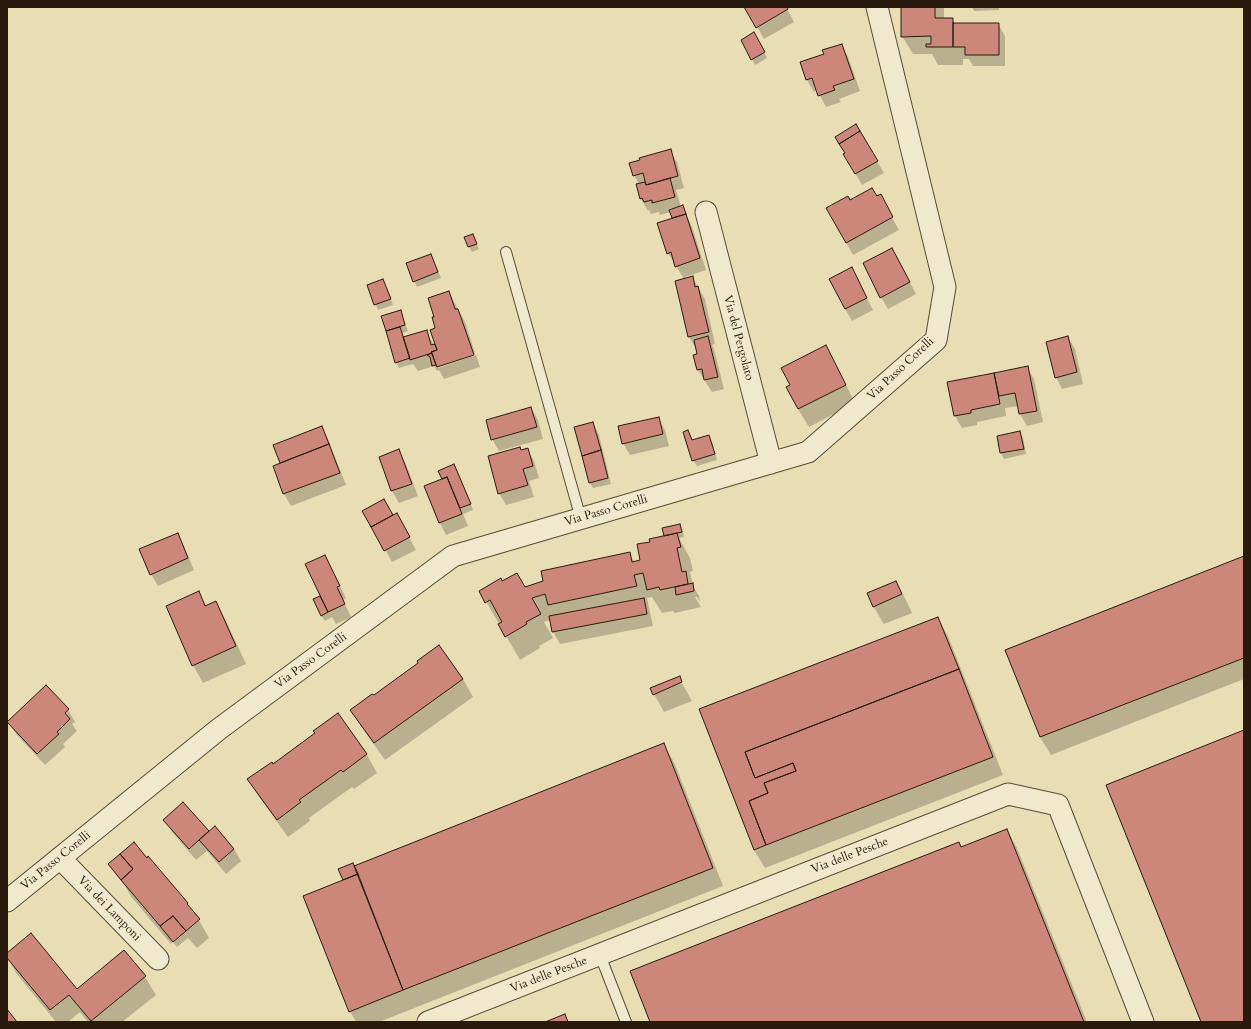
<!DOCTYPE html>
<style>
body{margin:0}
#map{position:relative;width:1251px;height:1029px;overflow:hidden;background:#e9ddb4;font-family:Cardo,serif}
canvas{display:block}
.frame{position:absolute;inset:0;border:8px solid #2a1a0e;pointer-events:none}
</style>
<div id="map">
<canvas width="1251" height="1029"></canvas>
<div class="frame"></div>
</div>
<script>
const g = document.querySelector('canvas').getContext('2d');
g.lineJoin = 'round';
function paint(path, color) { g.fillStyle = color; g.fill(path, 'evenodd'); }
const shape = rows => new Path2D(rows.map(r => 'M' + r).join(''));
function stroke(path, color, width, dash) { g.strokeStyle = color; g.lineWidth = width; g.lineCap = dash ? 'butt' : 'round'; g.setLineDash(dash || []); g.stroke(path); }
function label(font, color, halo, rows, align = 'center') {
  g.font = font + ' Cardo,serif'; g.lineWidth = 3.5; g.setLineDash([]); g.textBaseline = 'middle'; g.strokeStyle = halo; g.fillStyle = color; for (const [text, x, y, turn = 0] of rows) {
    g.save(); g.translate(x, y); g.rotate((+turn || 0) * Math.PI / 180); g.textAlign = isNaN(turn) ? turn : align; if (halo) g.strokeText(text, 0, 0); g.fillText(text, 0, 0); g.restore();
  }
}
const shadow = shape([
 [746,7,786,7,794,22,764,39],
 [902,7,944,7,944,19,952,19,955,24,998,24,1005,36,1005,66,973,66,969,59,963,59,963,65,938,65,932,54,913,54,902,36],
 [972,7,999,7,999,10,974,11],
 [757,39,767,58,755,65,752,59],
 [841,45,848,57,860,91,839,99,841,102,826,107,817,90,814,92,807,80,801,63,825,55],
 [856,126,884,173,862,185,845,155,846,154],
 [670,151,677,162,684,188,676,190,681,207,683,207,692,227,706,270,685,277,686,279,692,277,705,299,715,344,712,345,714,349,724,389,712,392,698,370,694,356,699,354,689,337,676,281,684,279,668,253,674,219,671,212,660,215,659,212,651,214,649,210,648,211,641,199,639,184,634,175],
 [880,196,899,230,853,255,828,209,850,202],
 [472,235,479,249,472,252,469,247],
 [431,255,441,278,417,287,414,281],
 [899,261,916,294,888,309,881,297],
 [383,280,393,305,378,310,368,286],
 [858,281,873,310,852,321,845,309],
 [449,292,465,322,475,353,438,366,438,368,476,355,480,367,444,379,439,370,437,371,434,366,418,371,413,364,399,368,396,362,382,317,400,311,408,331,402,333,404,338,426,331,434,345,436,344,436,317],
 [1068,337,1075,349,1083,384,1062,389,1056,377],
 [836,365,855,403,809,427,798,409],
 [1027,367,1034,379,1043,422,1027,426,1020,414,1018,406,1005,408,1006,416,977,422,977,425,962,428,955,416,948,383],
 [531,408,538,420,543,439,499,451,492,439],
 [658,418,665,430,669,446,630,455,623,443],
 [593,423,599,435,611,484,593,488,590,483,576,428],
 [322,428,328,439,346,485,291,506,284,494,274,466,282,463,275,445],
 [688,431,693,441,709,436,712,442,717,460,697,466,693,460],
 [1020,432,1023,438,1026,454,1004,459,1001,453,998,436],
 [527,449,534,461,539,478,529,481,534,497,506,505,499,493,521,451],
 [398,450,405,462,418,496,399,503,392,491,380,457],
 [457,471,473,510,463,514,468,526,446,535,440,523,443,480,440,472],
 [384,500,392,516,403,526,416,550,392,562,372,526],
 [679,525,683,531,684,537,679,538,690,558,693,571,690,572,693,586,699,596,700,602,697,597,695,597,701,607,675,613,673,611,662,613,652,597,647,598,653,626,560,644,553,632,551,620,544,622,553,638,539,646,540,648,520,660,480,591,502,582,525,589,629,553,635,563,642,561,651,543,665,536],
 [177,534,184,546,194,570,158,586,151,574],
 [325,556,346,598,343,600,351,617,336,624,332,617,325,621,321,615,322,602,324,601],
 [1244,557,1244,679,1051,755,1040,737],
 [896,582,906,600,912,613,884,624,873,606],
 [199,592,207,607,216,603,226,621,246,664,203,683,193,665],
 [938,618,948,636,1003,775,765,868,754,850,700,710],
 [439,647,463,679,473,697,385,760,362,728,352,710,373,697,420,663],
 [679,678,692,701,664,712,654,694],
 [68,710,75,722,72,724,77,731,63,744,65,747,45,765,16,734,9,722],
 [338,715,367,755,377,773,354,789,352,787,309,818,310,821,288,837,259,797,248,779,273,765,316,734],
 [663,744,674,762,723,886,379,1022,356,1022,350,1011,344,880,354,867],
 [183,804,209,833,215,828,234,849,241,861,226,874,207,851,196,860,172,832,165,820],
 [1007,830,1017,848,1087,1022,651,1022,961,848],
 [109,865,187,904,199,920,209,938,197,948,188,938,177,947,173,942,171,944,132,898,125,886],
 [124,951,145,977,156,995,122,1022,88,1022,80,1012,68,1022,56,1022,16,973,7,957,7,954,76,990]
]);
const building = shape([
 [744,7,787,7,788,9,756,28,744,7],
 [901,7,935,7,935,18,953,18,953,47,926,47,926,44,931,44,931,36,901,37,901,7],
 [953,23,999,23,999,55,965,55,965,47,953,47,953,23],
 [754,32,765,52,751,60,741,40,754,32],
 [842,44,854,79,833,86,835,90,818,96,812,78,806,80,800,62,824,54,822,50,842,44],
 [856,124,860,131,839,144,835,137,856,124],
 [860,131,878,161,855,174,843,154,845,153,839,144,860,131],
 [671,149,678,176,646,185,643,173,633,176,629,163,640,160,639,158,671,149],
 [670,178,675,197,652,203,652,200,644,202,642,198,640,199,636,184,645,182,646,185,670,178],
 [872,188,877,196,881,194,893,217,846,243,826,208,848,196,850,200,872,188],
 [683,205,686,214,672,218,669,210,683,205],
 [686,214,700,258,675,267,671,252,667,254,657,223,686,214],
 [473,234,477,244,468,247,464,237,473,234],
 [892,248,910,282,880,298,863,263,892,248],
 [431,254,438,272,413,282,406,263,431,254],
 [852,267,867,298,845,309,829,279,852,267],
 [693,276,695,287,698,286,709,332,688,337,675,281,693,276],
 [383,279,391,299,374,305,367,285,383,279],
 [449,291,455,309,458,309,474,355,437,367,431,352,437,350,430,330,435,328,432,317,434,317,428,298,449,291],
 [401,310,405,325,386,331,381,316,401,310],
 [400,327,410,358,395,363,386,331,400,327],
 [427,330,431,345,435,344,437,350,431,352,432,353,410,360,403,337,427,330],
 [708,336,718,377,704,380,702,369,697,370,693,355,697,354,694,340,708,336],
 [1068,336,1077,372,1055,378,1046,342,1068,336],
 [826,345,846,385,798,409,786,387,790,385,781,368,826,345],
 [432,353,436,365,432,366,430,357,427,355,432,353],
 [1028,366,1037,411,1019,414,1015,393,999,396,994,373,1028,366],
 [994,373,1000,404,971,410,971,413,954,416,947,382,994,373],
 [531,407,537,427,491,440,486,420,531,407],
 [659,417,663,434,622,444,618,426,659,417],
 [593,422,601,450,582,456,574,427,593,422],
 [322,426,329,444,280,463,273,445,322,426],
 [688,430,692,440,709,435,715,454,692,461,683,432,688,430],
 [1020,431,1024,449,1000,453,997,436,1020,431],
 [329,444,340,473,283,494,273,466,329,444],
 [520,447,521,450,528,448,533,466,523,469,528,485,498,494,488,456,520,447],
 [399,449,412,484,391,491,379,457,399,449],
 [601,450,608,478,589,483,582,456,601,450],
 [454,464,471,504,460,508,447,477,442,479,438,471,454,464],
 [447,477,462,514,439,523,424,486,447,477],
 [384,499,393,515,371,527,362,511,384,499],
 [397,513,410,537,384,551,371,527,397,513],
 [680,524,682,532,664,536,662,528,680,524],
 [178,533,188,558,150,575,139,549,178,533],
 [677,533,681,547,677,548,682,572,686,571,688,584,660,590,659,587,647,590,643,573,634,575,637,586,548,605,545,594,532,598,541,614,526,622,527,624,505,637,498,624,502,622,490,600,485,603,479,591,501,578,502,581,517,573,525,587,543,581,541,571,630,552,632,562,640,560,637,544,650,542,649,539,677,533],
 [325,555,340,586,337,587,345,604,328,612,305,564,325,555],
 [1244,556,1244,658,1040,737,1005,650,1244,556],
 [896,581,902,594,873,607,867,593,896,581],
 [693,583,694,591,676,595,675,587,693,583],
 [199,591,205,606,216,601,236,646,192,666,166,606,199,591],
 [320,596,328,612,321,616,313,599,320,596],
 [644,598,647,614,552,632,549,616,644,598],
 [938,617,959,669,745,752,755,778,793,763,796,771,764,783,768,793,749,801,766,845,754,850,699,709,938,617],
 [439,645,463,679,374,743,350,710,372,694,374,695,418,663,417,661,439,645],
 [959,669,993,757,766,845,749,801,768,793,764,783,796,771,793,763,755,778,745,752,959,669],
 [680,676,682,682,653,695,650,688,680,676],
 [46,685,69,709,65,713,70,719,57,732,59,734,37,754,7,722,46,685],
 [338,713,367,754,343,772,341,770,299,800,301,802,277,820,247,779,272,762,273,764,315,733,313,731,338,713],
 [1244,730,1244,1022,1201,1022,1106,785,1244,730],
 [664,743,713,868,403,990,354,866,664,743],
 [183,802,209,831,189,849,163,820,183,802],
 [215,826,234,849,219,862,199,840,215,826],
 [1007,829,1084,1022,650,1022,630,971,959,842,961,847,1007,829],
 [134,842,147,858,148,856,188,903,187,904,200,919,186,931,173,916,160,926,121,880,133,869,120,854,134,842],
 [120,854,133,869,121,880,108,864,120,854],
 [353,863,358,874,343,880,338,869,353,863],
 [358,874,403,990,349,1012,303,896,358,874],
 [173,916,186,931,173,942,160,926,173,916],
 [31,933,77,989,124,950,146,976,91,1021,69,995,50,1010,7,958,7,953,31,933],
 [7,1009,17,1022,7,1022,7,1009],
 [565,1014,568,1022,545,1022,565,1014]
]);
const lane = shape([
 [506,252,581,519],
 [600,955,626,1022]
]);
const street = shape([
 [706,212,771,463],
 [60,858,158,959],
 [7,901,219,729,453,556,808,452,936,340,945,287,877,7],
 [428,1022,1008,794,1058,805,1143,1022]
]);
const streetNames = [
 ["Via del Pergolato",738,338,75],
 ["Via Passo Corelli",901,369,-43],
 ["Via Passo Corelli",606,511,-16],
 ["Via Passo Corelli",311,661,-36],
 ["Via delle Pesche",850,856,-21],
 ["Via Passo Corelli",56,861,-39],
 ["Via dei Lamponi",109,909,46],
 ["Via delle Pesche",549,975,-21]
];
paint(shadow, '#0003');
paint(building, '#cd877a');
stroke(building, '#2a1a0e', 1);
stroke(lane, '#5a4b38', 12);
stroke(street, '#5a4b38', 23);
stroke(lane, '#f1e9ce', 10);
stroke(street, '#f1e9ce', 21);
label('12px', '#2a1a0e', '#f1e9ce', streetNames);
</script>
